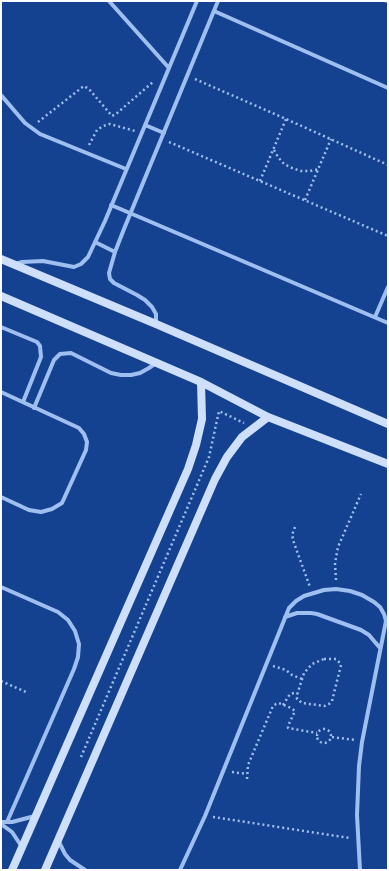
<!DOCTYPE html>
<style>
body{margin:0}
#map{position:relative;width:389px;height:871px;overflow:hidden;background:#144290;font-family:Barlow,sans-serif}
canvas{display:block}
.frame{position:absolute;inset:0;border:2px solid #fff;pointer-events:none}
</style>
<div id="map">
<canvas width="389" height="871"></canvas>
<div class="frame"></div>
</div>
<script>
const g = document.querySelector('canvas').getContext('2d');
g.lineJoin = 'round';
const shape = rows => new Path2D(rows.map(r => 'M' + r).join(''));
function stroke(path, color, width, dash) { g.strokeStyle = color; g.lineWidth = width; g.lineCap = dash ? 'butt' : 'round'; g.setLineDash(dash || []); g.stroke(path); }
const path = shape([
 [385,1,388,2],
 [195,79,286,119,388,165],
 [38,122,80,89,84,86,89,89,112,116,116,114,153,82],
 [169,142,388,236],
 [89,145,97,130,103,126,110,124,135,131],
 [274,150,278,157,284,164,292,168,301,171,310,171,319,169],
 [260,181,286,119],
 [305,200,331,139],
 [295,527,292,535,294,543,310,587],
 [336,580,335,563,338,547,361,494],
 [324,659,336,659,340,663,341,665,332,701,329,704,325,706,302,703,297,699,297,695,304,673,312,664,324,659],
 [273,666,286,670,292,675,302,679],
 [1,681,26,692],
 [283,705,290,694,294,693,297,694],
 '317 736a7 7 0 1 1 14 0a7 7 0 1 1-14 0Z',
 [332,737,355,740],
 [81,757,209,457,219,411,244,423],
 [232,772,247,774],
 [247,779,248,765,273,706,276,704,279,703,291,708,295,711,288,726,288,728,317,733],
 [213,817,350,838]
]);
const street = shape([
 [109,1,169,68],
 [214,11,388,88],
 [1,95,25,123,40,134,126,169],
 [145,125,164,133],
 [111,205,388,323],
 [95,242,115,252],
 [15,264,22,262,43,261,74,267,81,264,88,257,105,221,197,1],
 [375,317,388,287],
 [156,324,156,314,152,307,145,300,137,295,114,283,110,279,109,273,115,252,124,229,218,1],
 [1,327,37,342,40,346,41,357,23,402],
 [1,392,79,428,84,434,87,442,86,450,62,503,52,509,41,512,29,510,1,497],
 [34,408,54,360,60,354,71,353,111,373,121,375,131,375,140,373,149,368,156,363],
 [1,587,58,612,68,620,75,631,79,644,78,657,74,669,7,822],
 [285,617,297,613,311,613,317,614,361,630,369,635,380,648],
 [1,822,12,822,35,816],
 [1,824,12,832,22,847],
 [58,840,65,854,70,860,85,870],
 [180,870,205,816,289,608,296,601,304,596,324,590,336,589,350,591,362,595,374,602,380,607,384,614,386,621,362,742,359,766,357,815,360,870]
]);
const secondary = shape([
 [1,259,156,324,388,424],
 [1,296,201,382,268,417,388,464],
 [12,870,188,469,196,445,202,419,201,382],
 [45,870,215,479,227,457,242,437,268,417]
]);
stroke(path, '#a0bff1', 2.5, [2, 3]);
stroke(street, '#a0bff1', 4);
stroke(secondary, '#cedffc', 8);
</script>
